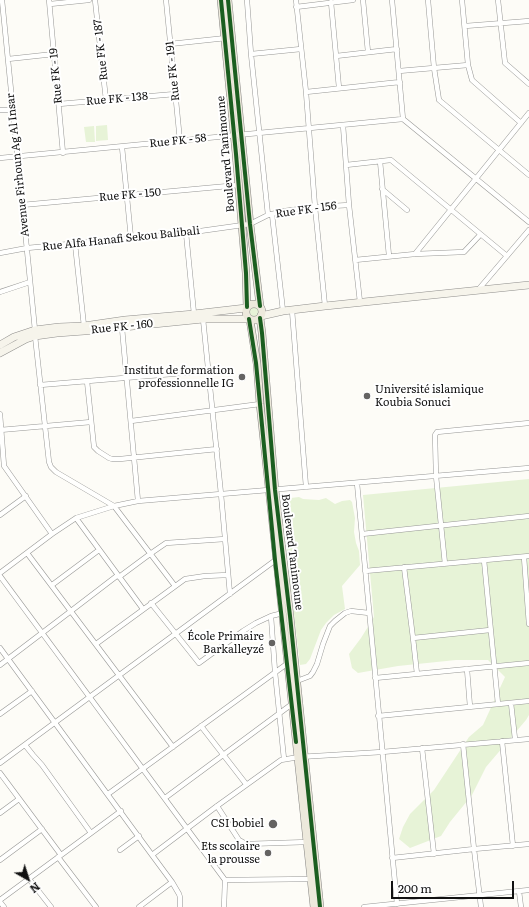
<!DOCTYPE html>
<meta charset="utf-8">
<style>
body{margin:0}
#map{position:relative;width:529px;height:907px;overflow:hidden;background:#fdfcf7;font-family:Literata,serif}
canvas{display:block}
.north{position:absolute;left:8px;top:859px;width:40px;height:40px;-webkit-text-stroke:3px #fff;paint-order:stroke;rotate:141deg;font-size:11px;font-weight:700;line-height:16px;text-align:center;color:#111}
.north::after{content:'';display:block;margin:auto;width:14px;height:18px;background:#111;clip-path:polygon(50% 0,100% 100%,50% 72%,0 100%)}
.scale{position:absolute;left:391px;top:881px;width:123px;height:18px;box-sizing:border-box;border:2px solid #111;border-top:0;padding-left:5px;font-size:12px;line-height:14px;white-space:nowrap;color:#111;-webkit-text-stroke:3px #fff;paint-order:stroke}
</style>
<div id="map">
<canvas width="529" height="907"></canvas>
<div class="north">N</div>
<div class="scale">200 m</div>
</div>
<script>
const g = document.querySelector('canvas').getContext('2d');
g.lineJoin = 'round';
function paint(path, color) { g.fillStyle = color; g.fill(path, 'evenodd'); }
const shape = rows => new Path2D(rows.map(r => 'M' + r).join(''));
function stroke(path, color, width, dash) { g.strokeStyle = color; g.lineWidth = width; g.lineCap = dash ? 'butt' : 'round'; g.setLineDash(dash || []); g.stroke(path); }
function label(font, color, halo, rows, align = 'center') {
  g.font = font + ' Literata,serif'; g.lineWidth = 4; g.setLineDash([]); g.textBaseline = 'middle'; g.strokeStyle = halo; g.fillStyle = color; for (const [text, x, y, turn = 0] of rows) {
    g.save(); g.translate(x, y); g.rotate((+turn || 0) * Math.PI / 180); g.textAlign = isNaN(turn) ? turn : align; if (halo) g.strokeText(text, 0, 0); g.fillText(text, 0, 0); g.restore();
  }
}
const green = shape([
 [107,125,108,140,96,141,96,126],
 [94,126,95,142,86,142,84,127],
 '248 312a6 6 0 1 1 12 0a6 6 0 1 1-12 0Z',
 [529,479,529,715,526,720,486,767,472,795,450,822,441,836,410,848,399,839,403,827,410,814,434,790,469,737,483,725,505,677,488,660,456,660,398,666,358,673,352,668,349,654,361,638,374,617,363,495],
 [299,497,303,499,319,500,326,498,335,504,342,501,350,500,352,502,355,518,354,532,356,543,359,551,360,565,342,586,345,609,334,615,326,623,321,630,310,659,306,664,300,665,288,562,283,499]
]);
const street = shape([
 [2,0,35,330],
 [49,0,63,153],
 [95,0,106,100],
 [166,0,180,141],
 [247,0,251,54,268,215],
 [296,0,306,92,315,207,325,306],
 [363,0,368,52],
 [392,0,403,119,529,222],
 [428,0,434,68,439,100,529,175],
 [462,0,468,65,472,80,521,123],
 [498,0,505,63,529,84],
 [331,2,339,88],
 [50,4,89,0],
 [296,7,353,0],
 [465,26,529,21],
 [170,44,226,38],
 [251,54,301,49],
 [336,56,397,49],
 [8,59,54,54],
 [399,71,468,65],
 [306,92,400,82],
 [59,104,175,94],
 [0,110,13,110],
 [343,125,349,205,360,302],
 [122,147,131,238],
 [0,158,403,119],
 [380,161,389,256],
 [346,165,391,160,507,256],
 [382,189,407,210],
 [22,205,239,185],
 [272,214,283,311],
 [186,233,194,314],
 [75,244,84,326],
 [0,253,27,248,186,233,250,224,268,215,284,211,315,207,349,205],
 [415,254,529,113],
 [355,260,415,254,464,252,480,235],
 [478,290,529,230],
 [0,292,30,282],
 [292,310,306,487],
 [203,319,221,494,230,594],
 [122,328,138,501],
 [35,336,49,462,51,467,56,472,114,506,175,586],
 [87,381,94,447,98,451,109,458,112,459,120,459,217,449],
 [40,385,208,371],
 [0,414,4,466,52,534],
 [131,421,260,404],
 [0,430,91,422],
 [357,483,397,904],
 [0,515,26,496],
 [76,518,143,609],
 [362,534,529,516],
 [27,553,173,747],
 [524,557,529,624],
 [484,560,498,704],
 [445,564,436,476,435,435,437,432,529,423],
 [404,567,413,638,417,674],
 [365,571,529,556],
 [0,573,52,534,76,518,114,506,138,501,529,468],
 [0,576,225,880,312,879],
 [119,577,150,554,166,543,225,539],
 [52,585,99,550],
 [151,603,199,663,243,631,256,623,271,616,283,613],
 [271,616,275,672,284,759],
 [413,638,490,630],
 [96,644,185,579,205,576,228,575],
 [0,648,152,855,172,882,179,894,180,897,180,907],
 [0,665,71,611,118,575],
 [467,669,470,707],
 [375,678,529,663],
 [297,681,310,676,313,672,317,664,323,644,330,626,335,621,345,613,351,611,369,613],
 [511,703,515,739],
 [0,714,32,691],
 [378,716,529,701],
 [201,726,246,784],
 [502,741,513,846],
 [463,744,474,849,481,907],
 [25,745,33,755,42,765,91,833],
 [422,748,434,854],
 [0,763,277,559],
 [0,773,61,855],
 [108,794,288,663],
 [165,798,292,704],
 [217,806,239,840,246,844,308,842],
 [0,813,19,799],
 [120,850,139,836],
 [152,855,217,806,281,760,299,757,382,752,529,739],
 [58,857,96,907],
 [392,858,474,849,529,844],
 [0,860,42,829],
 [29,879,51,907],
 [519,891,521,907],
 [0,900,121,811],
 [0,902,4,907],
 [139,907,172,882],
 [224,907,225,880],
 [364,907,529,890]
]);
const secondary = shape([
 [261,316,283,311,325,306,529,285],
 [0,345,14,337,35,330,59,327,84,326,125,320,194,314,246,308],
 [0,353,26,339,35,336,57,333,84,331,203,319,248,319]
]);
const primary = shape([
 [221,0,236,154,246,273,247,307],
 [228,0,250,224,260,306],
 '246 312a8 8 0 1 1 16 0a8 8 0 1 1-16 0Z',
 [260,318,262,333,275,490,290,616,320,907],
 [250,320,257,364,260,404,314,907]
]);
const cycleway = shape([
 [221,0,236,154,246,273,247,307],
 [228,0,250,224,260,306],
 [260,318,262,333,275,490,290,616,320,907],
 [249,319,256,363,275,560,296,742]
]);
const markers = [
 [242,377,4,"#646362"],
 [367,396,4,"#646362"],
 [272,643,4,"#646362"],
 [273,824,5,"#646362"],
 [268,853,4,"#646362"]
];
const streetNames = [
 ["Rue FK - 187",101,50,-96],
 ["Rue FK - 191",173,71,-96],
 ["Rue FK - 19",56,76,-95],
 ["Rue FK - 138",117,99,-5],
 ["Rue FK - 58",178,141,-6],
 ["Boulevard Tanimoune",226,154,-95],
 ["Avenue Firhoun Ag Al Insar",18,165,-96],
 ["Rue FK - 150",130,195,-5],
 ["Rue FK - 156",306,210,-8],
 ["Rue Alfa Hanafi Sekou Balibali",121,239,-6],
 ["Rue FK - 160",122,327,-6],
 ["Boulevard Tanimoune",292,552,83]
];
const poiNames = [
 ["Institut de formation",234,371],
 ["professionnelle IG",234,384],
 ["Université islamique",375,390,"left"],
 ["Koubia Sonuci",375,403,"left"],
 ["École Primaire",264,637],
 ["Barkalleyzé",264,650],
 ["CSI bobiel",264,824],
 ["Ets scolaire",260,847],
 ["la prousse",260,860]
];
paint(green, '#e7f3d7');
stroke(street, '#979795', 5.5);
stroke(secondary, '#8e8d8b', 8);
stroke(primary, '#858482', 8);
stroke(street, '#fffffe', 4.5);
stroke(secondary, '#f6f4eb', 7);
stroke(primary, '#ede9dc', 7);
stroke(cycleway, '#1b5e20', 4);
for (const [x, y, r, color] of markers) { const dot = new Path2D(); dot.arc(x, y, r, 0, 2 * Math.PI); g.fillStyle = color; g.fill(dot); stroke(dot, '#fff', 1.5); }
label('11px', '#111', '#fff', streetNames);
label('11px', '#111', '#fff', poiNames, 'right');
</script>
